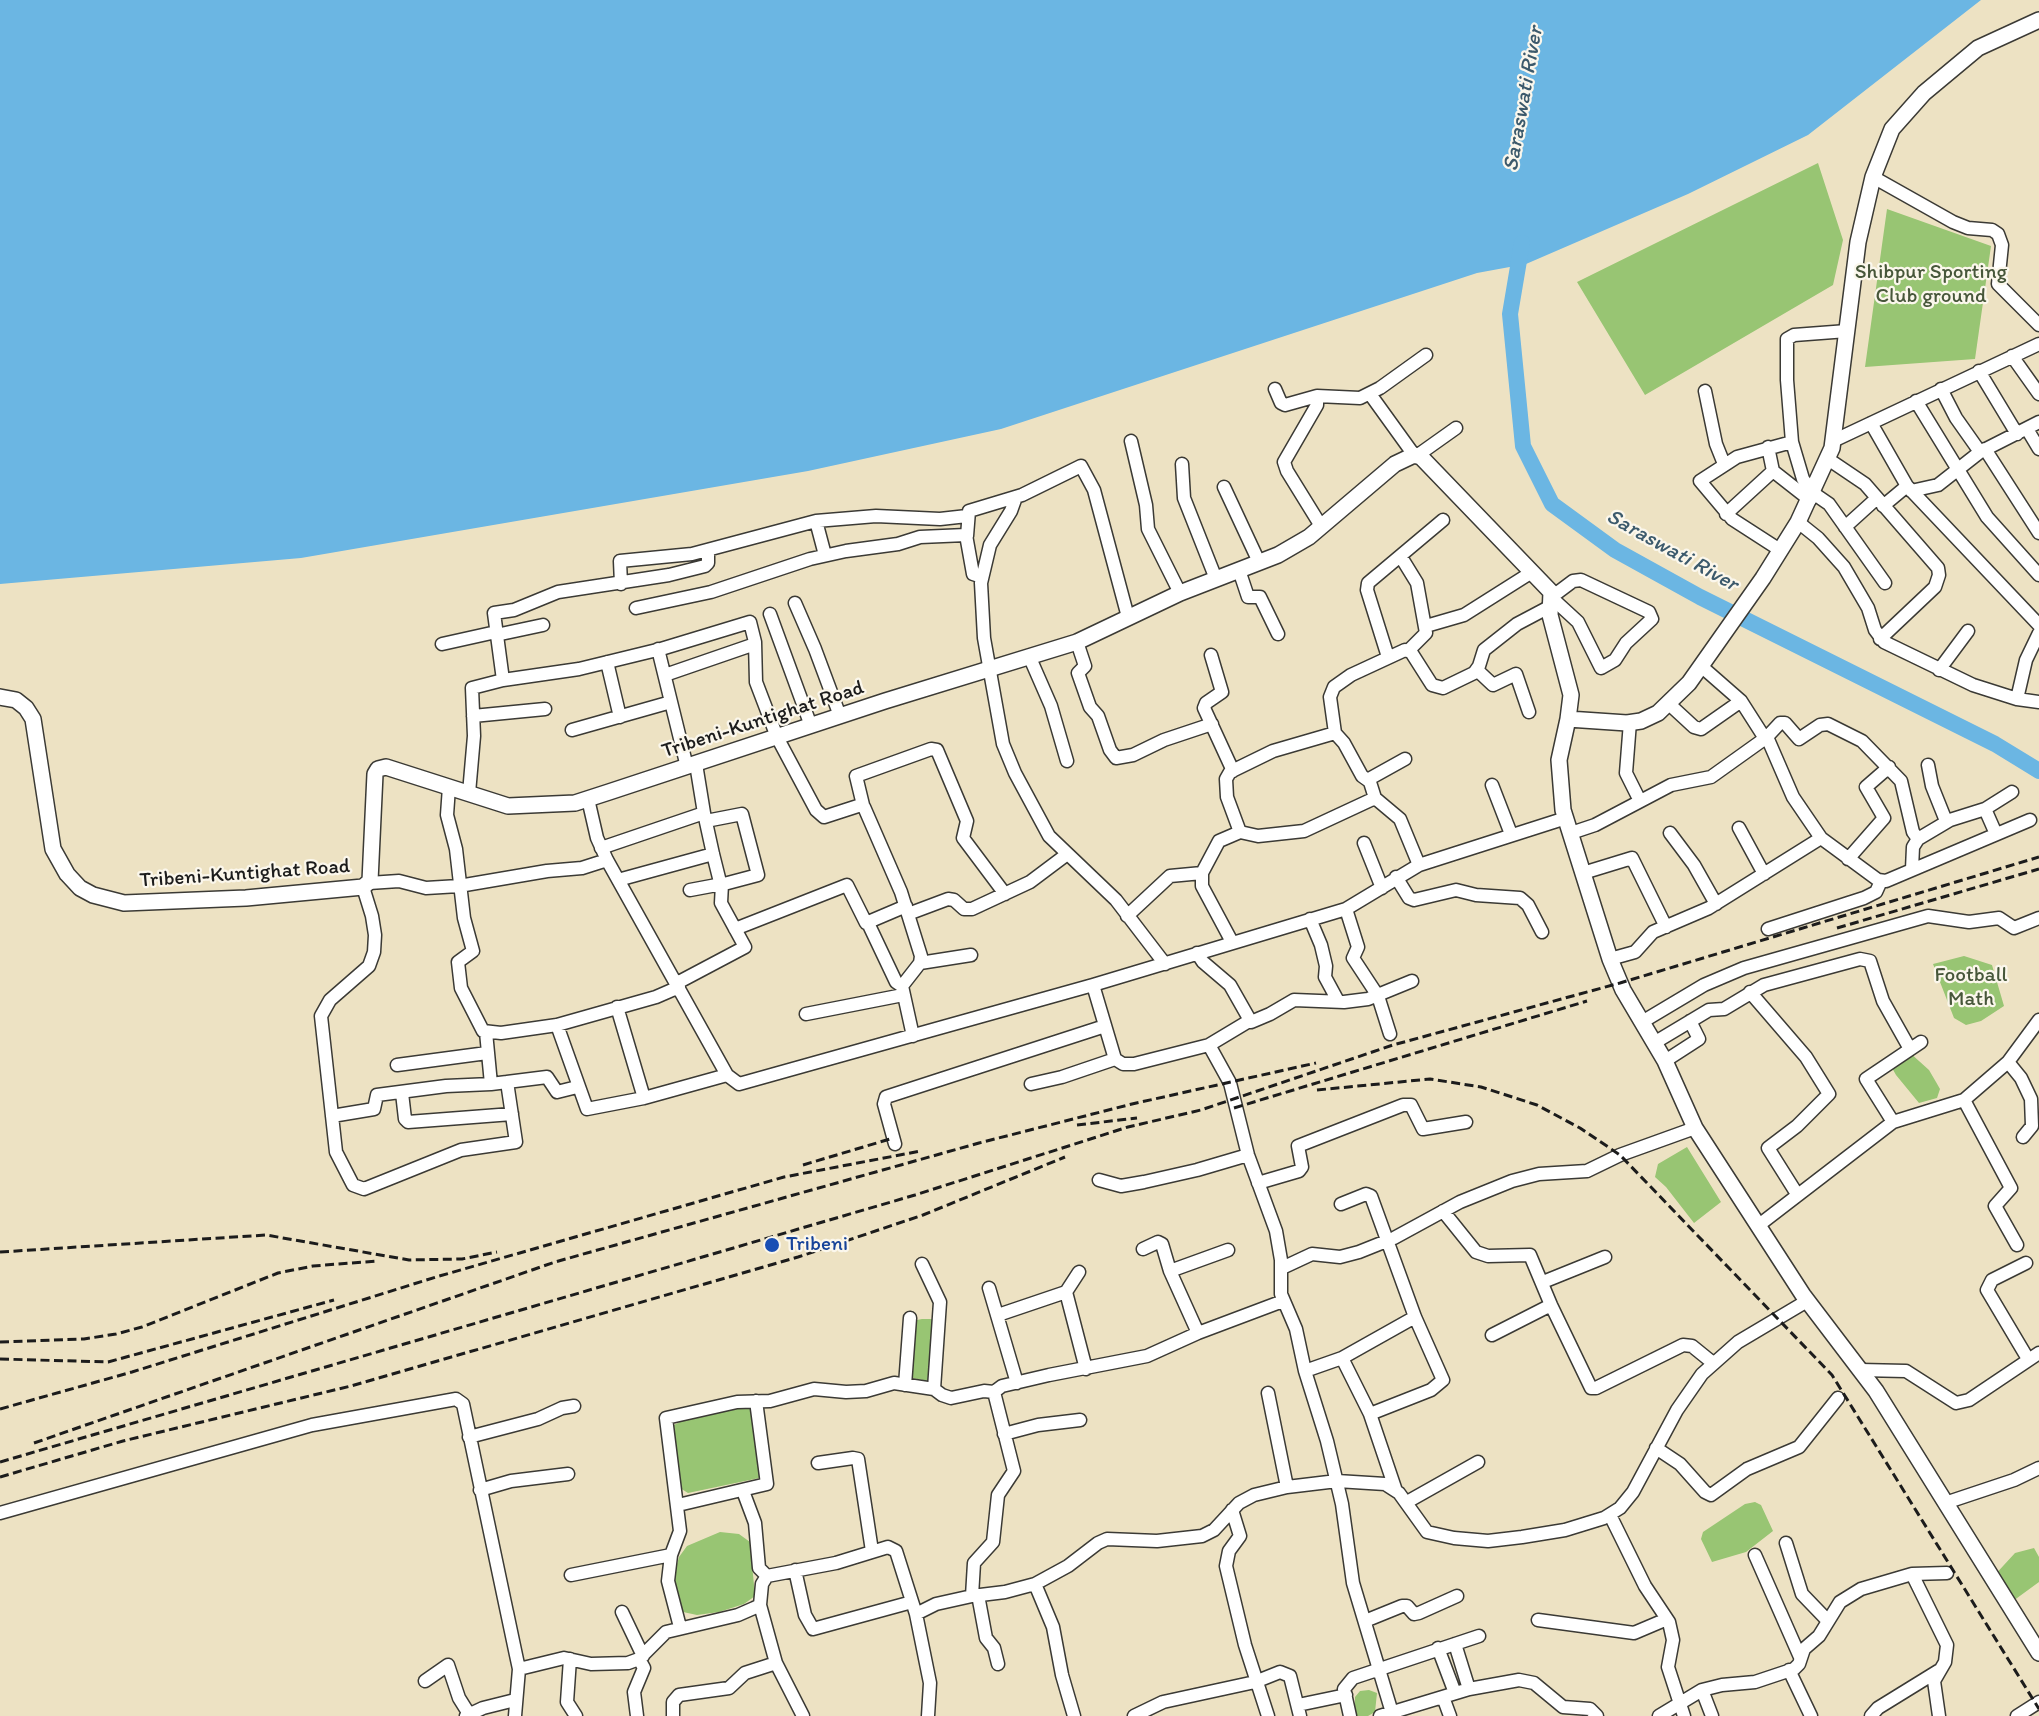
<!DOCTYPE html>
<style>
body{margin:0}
canvas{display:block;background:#ede2c3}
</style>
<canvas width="2039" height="1716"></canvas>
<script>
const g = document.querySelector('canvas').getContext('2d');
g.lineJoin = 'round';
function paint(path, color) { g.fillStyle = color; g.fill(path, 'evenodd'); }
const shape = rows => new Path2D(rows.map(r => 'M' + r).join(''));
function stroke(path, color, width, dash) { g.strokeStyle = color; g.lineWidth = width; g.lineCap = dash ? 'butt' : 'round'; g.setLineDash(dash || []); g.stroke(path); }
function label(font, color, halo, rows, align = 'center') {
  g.font = font + ' Itim,sans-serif'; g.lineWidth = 4.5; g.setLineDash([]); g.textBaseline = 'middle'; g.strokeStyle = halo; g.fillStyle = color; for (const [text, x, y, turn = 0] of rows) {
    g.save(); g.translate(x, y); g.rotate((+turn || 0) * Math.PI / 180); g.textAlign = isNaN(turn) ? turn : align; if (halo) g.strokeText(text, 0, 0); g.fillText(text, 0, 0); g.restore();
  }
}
const green = shape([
 [1818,163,1843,240,1833,285,1645,395,1577,282],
 [1887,209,1991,246,1975,359,1865,367],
 [1964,956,1992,965,2004,1006,1981,1021,1966,1025,1954,1018,1933,964],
 [1909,1052,1929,1070,1936,1082,1940,1089,1937,1098,1919,1103,1896,1075,1891,1066],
 [1687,1147,1721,1202,1694,1223,1666,1187,1655,1177,1658,1164],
 [922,1319,938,1319,933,1382,907,1377,907,1322],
 [757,1406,764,1477,688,1493,680,1488,674,1425,697,1413,718,1407],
 [1755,1502,1761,1505,1773,1531,1746,1552,1712,1562,1701,1539,1703,1532,1745,1504],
 [720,1532,739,1534,750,1542,755,1596,744,1604,719,1612,697,1615,683,1612,677,1600,673,1578,679,1557,687,1546],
 [2034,1548,2039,1557,2039,1582,2013,1601,1992,1578,2015,1553],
 [1369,1690,1377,1693,1375,1712,1368,1716,1355,1716,1355,1697,1360,1691]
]);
const water = shape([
 [0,0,1981,0,1808,135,1688,194,1526,264,1477,273,1001,429,808,471,301,558,0,584]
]);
const river = shape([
 [1522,243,1510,314,1523,446,1552,504,1615,550,1700,597,1995,744,2039,771]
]);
const minor = shape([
 [1873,177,1953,222,1968,228,1992,230,1998,234,2002,245,1998,284,2039,325],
 [1847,331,1794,335,1787,339,1787,380,1792,442,1803,479,1813,493,1829,504,1885,583],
 [2012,356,2039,394],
 [1979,371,2017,434],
 [1275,389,1281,403,1285,405,1317,396,1360,398,1380,388,1426,355],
 [1941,389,1956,418,1980,452],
 [1705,391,1716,444,1724,464],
 [1370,394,1414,455],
 [1317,396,1317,405,1284,462,1287,471,1321,526],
 [1916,401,1987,517,2039,575],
 [1871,423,1907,486,2039,625],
 [2027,429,2039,449],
 [1131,441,1146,505,1148,529,1180,593],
 [1833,441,2039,344],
 [1768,447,1773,471,1810,500],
 [1985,449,2039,533],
 [1418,455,1456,428],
 [1828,459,1865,484,1938,568,1939,575,1935,587,1880,639],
 [1182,464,1184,498,1216,579],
 [1224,487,1259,562],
 [1911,491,1938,485,1980,452,2039,422],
 [1016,497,1011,511,990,545,981,583,984,638,1003,744,1015,773,1049,836,1116,900,1165,964],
 [1883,506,1907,486],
 [1726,514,1773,471],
 [816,521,825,555],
 [1798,522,1818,538,1844,567,1868,608,1875,630,1884,642,1973,685,2017,699,2039,702],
 [1845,527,1877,498],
 [967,536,969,511,1022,495,1081,466,1094,490,1128,617],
 [1780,550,1732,519,1700,481,1737,457,1792,442],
 [1401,557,1417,583,1426,633,1408,651],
 [1239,570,1248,597,1260,597,1278,634],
 [621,584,620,561,692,554,816,521,876,516,940,519,967,516],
 [1553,599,1578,622,1601,668,1615,660,1626,643,1652,619,1649,612,1581,580,1573,581,1553,596],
 [795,603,815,649,840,716],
 [636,608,711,592,810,559,846,551,898,544,920,537,966,535,973,574,982,577],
 [770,614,811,726],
 [1426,626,1464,615,1532,572],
 [496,635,543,625],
 [1077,642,1085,666,1078,673,1090,707,1098,716,1110,750,1116,758,1133,755,1164,740,1212,724],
 [442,644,496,632],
 [658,649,687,767],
 [1211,655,1222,692,1206,703,1204,708,1233,771],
 [1388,657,1367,590,1368,583,1443,520],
 [1030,658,1051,706,1067,761],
 [607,662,620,717],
 [1701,666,1741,701,1764,737],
 [1477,670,1493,685,1516,674,1529,712],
 [1939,670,1968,631],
 [665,675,755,644],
 [503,680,579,669,661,649,750,622,755,642,756,682,777,737,816,810,824,817,861,805,864,807,901,892,921,956,920,963,902,986,913,1036],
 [2017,699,2026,660,2039,633],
 [1668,703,1694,727,1701,729,1741,701],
 [473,716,545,709],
 [1630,722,1626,773,1640,801],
 [572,730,671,702],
 [1767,737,1780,723,1785,723,1799,739,1820,725,1828,724,1862,741,1901,781,1913,832,1918,839],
 [696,764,704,813,713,854,720,882,724,884,758,875,742,814,706,821],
 [1928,765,1932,786,1946,821],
 [1369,781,1362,776,1344,743,1335,733,1330,697,1334,687,1351,675,1405,650,1411,652,1432,685,1443,688,1474,673,1479,666,1484,650,1517,624,1551,606],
 [1492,785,1511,834],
 [449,787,447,815,456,849,464,918,473,951,458,962,461,988,483,1031,501,1033,557,1025,656,997,679,987],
 [469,793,474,736,472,688,503,680,494,613,514,610,558,592,669,575,705,566,708,563,708,550],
 [1375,798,1369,779,1405,759],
 [588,799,597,838,607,860,727,1075,739,1084,1093,985,1346,909,1419,865,1566,818],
 [863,805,856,776,931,749,937,750,967,821,963,838,1005,894],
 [1985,809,1996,834],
 [1739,828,1764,874],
 [1240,832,1227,797,1226,779,1230,772,1273,751,1335,733],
 [1571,833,1595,825,1671,785,1711,777,1767,737,1793,797,1821,838,1878,880,1886,881,2030,820],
 [1670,833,1694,865,1716,904],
 [1364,843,1382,888],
 [601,848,704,813],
 [1848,859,1884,818,1866,787,1889,767],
 [1912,869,1913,847,1918,839,1950,820,1985,809,2012,792],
 [1583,873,1632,858,1666,927],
 [1396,877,1409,898,1414,900,1456,890,1476,895,1520,898,1528,905,1542,932],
 [618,880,713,854],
 [369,883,399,881,426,888,459,886,547,871,582,868,607,860],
 [363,887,372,916,375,935,374,952,369,966,330,1000,321,1016,336,1152,353,1185,364,1189,461,1150,516,1142,507,1082],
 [1346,909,1358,947,1353,958,1378,996,1390,1034],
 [908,914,948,899,954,900,964,909,972,909,1030,882,1066,855],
 [1127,916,1170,876,1202,873],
 [1310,919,1321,945,1326,966,1325,977,1338,1001],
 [868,923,896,982,902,986],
 [735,929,847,885,866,923,906,906],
 [1768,929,1864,898,1876,892,1881,881],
 [1232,942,1202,886,1202,873,1219,841,1240,832,1258,836,1304,831,1375,798,1400,819,1419,865],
 [1197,953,1203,962,1230,985,1251,1022,1270,1014,1294,1000,1344,1002,1368,999,1412,981],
 [1610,959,1635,952,1653,932,1709,908,1821,838],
 [920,963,971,955],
 [677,983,745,947,721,903,722,884,690,890],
 [1750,992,1806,1057,1829,1094,1797,1126,1768,1148,1797,1194],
 [617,1007,644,1098],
 [806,1014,903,995],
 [1642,1022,1704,985,1744,968,1928,916,1969,922,1999,918,2014,928,2039,918],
 [557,1025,587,1109,644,1098,727,1075],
 [486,1032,491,1084],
 [1654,1043,1709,1010,1724,1009,1764,985,1860,959,1870,961,1883,1001,1910,1049],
 [1209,1045,1230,1083,1248,1155,1276,1231,1281,1260,1281,1294,1296,1329,1305,1371,1327,1441,1342,1504,1353,1583,1393,1716],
 [1115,1059,1123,1064,1134,1064,1209,1045,1249,1021],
 [1665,1061,1699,1039,1690,1021],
 [2008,1062,2021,1078,2031,1099,2032,1126,2023,1137],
 [397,1065,487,1053],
 [1031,1084,1062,1077,1115,1059,1093,985],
 [402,1093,405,1119,408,1122,512,1114],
 [1964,1100,2011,1188,1995,1206,2017,1245],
 [332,1116,374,1109,377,1095,446,1086,491,1084,547,1077,557,1092,577,1087],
 [1893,1122,1866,1079,1921,1042],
 [895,1144,884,1104,886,1097,1105,1026],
 [1099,1180,1121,1186,1144,1182,1197,1170,1248,1155],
 [1258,1183,1299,1171,1302,1167,1298,1146,1403,1105,1411,1105,1423,1129,1466,1122],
 [1341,1204,1366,1194,1371,1196,1415,1317,1443,1380,1431,1390,1370,1414,1342,1358],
 [1443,1211,1476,1252,1488,1256,1530,1255,1551,1305,1591,1388,1596,1388,1683,1345,1692,1346,1713,1363],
 [1759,1225,1893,1122,1964,1100,2008,1062,2039,1020],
 [1143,1249,1158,1242,1162,1244,1170,1271,1198,1333],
 [2026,1263,1992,1280,1987,1290,2028,1359],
 [922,1264,940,1302,934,1389],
 [1282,1268,1312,1254,1340,1257,1359,1252,1394,1238,1460,1202,1512,1181,1539,1174,1587,1171,1620,1155,1695,1128],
 [1170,1271,1228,1250],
 [1079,1272,1066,1292,1086,1369],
 [1543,1282,1605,1257],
 [989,1288,1017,1383],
 [998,1315,1066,1292],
 [1492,1335,1551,1305],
 [1860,1370,1906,1371,1956,1403,1969,1400,2039,1353],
 [1305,1371,1342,1358,1415,1317],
 [905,1385,910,1318],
 [1268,1393,1287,1487],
 [1370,1414,1395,1488],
 [1004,1434,1038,1425,1080,1420],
 [469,1437,538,1419,562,1408,574,1406],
 [1656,1448,1680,1464,1705,1492,1711,1495,1747,1469,1799,1447,1838,1398],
 [818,1463,853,1458,858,1459,872,1551],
 [480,1490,511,1481,568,1474],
 [743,1491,755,1523,759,1568,767,1576],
 [1407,1502,1478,1462],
 [1945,1503,2014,1480,2039,1468],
 [678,1505,767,1484,756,1401],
 [1232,1510,1240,1536,1229,1551,1226,1566,1245,1645,1268,1716],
 [0,1513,312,1425,456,1399,463,1404,516,1655,519,1669,515,1716],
 [1610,1515,1645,1586,1669,1622,1673,1640,1668,1667,1684,1716],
 [1786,1543,1802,1594,1828,1621],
 [1755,1555,1800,1657],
 [795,1570,805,1615,813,1629,912,1602],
 [1912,1574,1947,1645,1945,1662,1934,1681,1939,1716],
 [571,1575,671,1555],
 [1035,1584,1053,1627,1062,1675,1074,1716],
 [978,1595,986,1638,994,1648,998,1664],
 [972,1596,1005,1592,1035,1584,1068,1566,1098,1543,1107,1539,1157,1541,1202,1536,1214,1530,1239,1503,1254,1495,1287,1487,1337,1481,1385,1484,1399,1493,1427,1532,1454,1538,1488,1541,1522,1537,1565,1530,1604,1518,1620,1508,1633,1492,1677,1410,1702,1374,1738,1342,1807,1301],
 [760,1605,776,1663,803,1716],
 [622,1612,643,1656],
 [1538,1620,1634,1633,1667,1619],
 [1365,1621,1402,1606,1407,1606,1414,1614,1419,1613,1457,1596],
 [680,1627,668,1581,671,1555,680,1531,666,1418,737,1402,770,1401,814,1389,846,1392,866,1391,894,1383,934,1389,942,1395,951,1398,984,1391,994,1392],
 [1455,1644,1469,1689],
 [1438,1648,1455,1693],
 [570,1659,567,1702,576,1716],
 [519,1669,564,1658,591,1664,628,1663,639,1659,666,1632,738,1615,754,1608,760,1605,762,1584,767,1576,836,1563,888,1547,896,1551,916,1614],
 [1789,1670,1811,1716],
 [425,1681,448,1665,459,1698,469,1714],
 [1702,1690,1712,1716],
 [1443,1697,1450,1716],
 [1298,1705,1346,1695],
 [466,1716,483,1708,515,1700],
 [637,1716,634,1692,644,1668,639,1659],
 [673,1716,673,1702,679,1695,729,1688,745,1673,776,1663],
 [928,1716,930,1683,916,1614,936,1604,972,1596,974,1563,993,1542,998,1495,1014,1471,994,1392,1002,1386,1049,1375,1147,1356,1198,1333,1283,1301],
 [1134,1716,1163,1702,1255,1682,1280,1672,1290,1676,1300,1716],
 [1350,1716,1344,1689,1353,1678,1479,1636],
 [1380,1716,1469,1689,1519,1680,1534,1683,1563,1707,1590,1709,1597,1716],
 [1659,1716,1702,1690,1722,1685,1755,1682,1794,1669,1799,1664,1804,1649,1819,1636,1840,1602,1861,1589,1912,1574,1947,1573],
 [1871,1716,1878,1708,1938,1671],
 [2017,1716,2039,1702]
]);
const major = shape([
 [2039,20,1978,48,1924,93,1892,129,1873,177,1858,242,1832,448,1798,522,1763,578,1689,683,1658,713,1641,721,1627,723,1568,719,1559,760,1563,810,1610,959,1623,990,1665,1061,1695,1128,1803,1295,1876,1391,2039,1653],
 [0,697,16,700,26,708,33,719,53,849,67,874,80,888,93,895,124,903,246,898,363,887,370,881,375,774,378,769,386,767,508,806,575,803,609,792,885,701,1077,642,1180,593,1278,555,1309,537,1395,464,1414,455,1421,457,1551,592,1550,615,1571,695,1568,719]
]);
const rail = shape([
 [1837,928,2039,869],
 [1317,1090,1430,1079,1481,1087,1537,1105,1580,1128,1620,1155,1832,1375,2039,1709],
 [1234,1108,1587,1001],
 [1077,1125,1137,1118],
 [803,1165,890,1139],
 [0,1252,266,1235,409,1260,462,1259,497,1252],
 [0,1342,84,1339,116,1334,142,1327,278,1273,313,1266,377,1261],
 [0,1359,108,1362,334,1300],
 [0,1409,132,1372,436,1277,784,1177,921,1151],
 [34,1443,555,1262,979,1143,1132,1104,1316,1063],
 [0,1462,915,1195,1128,1127,1201,1110,1393,1045,1620,983,2039,857],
 [0,1477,123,1441,351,1386,798,1257,923,1215,1065,1157]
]);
const markers = [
 [772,1245,8,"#1a4fb4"]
];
const parkNames = [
 ["Shibpur Sporting",1931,273],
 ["Club ground",1931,297],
 ["Football",1971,976],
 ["Math",1971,1000]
];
const streetNames = [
 ["Tribeni-Kuntighat Road",763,720,-18],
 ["Tribeni-Kuntighat Road",245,874,-4]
];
const transitNames = [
 ["Tribeni",786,1245]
];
const waterNames = [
 ["Saraswati River",1524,99,-80],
 ["Saraswati River",1672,551,29]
];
paint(green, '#98c573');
paint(water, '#6bb6e3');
stroke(river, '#6bb6e3', 16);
stroke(minor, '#3b3a35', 15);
stroke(major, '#3b3a35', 18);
stroke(minor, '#fff', 12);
stroke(major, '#fff', 15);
stroke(rail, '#1c1c1c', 3, [9, 4.5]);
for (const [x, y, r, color] of markers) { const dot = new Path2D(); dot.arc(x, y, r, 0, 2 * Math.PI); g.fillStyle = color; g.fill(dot); stroke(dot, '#fbf7ec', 2); }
label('21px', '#47573a', '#fbf7ec', parkNames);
label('21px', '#1c1c1c', '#fbf7ec', streetNames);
label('21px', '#164399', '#fbf7ec', transitNames, 'left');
label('italic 22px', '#3c5a6c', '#fbf7ec', waterNames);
</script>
